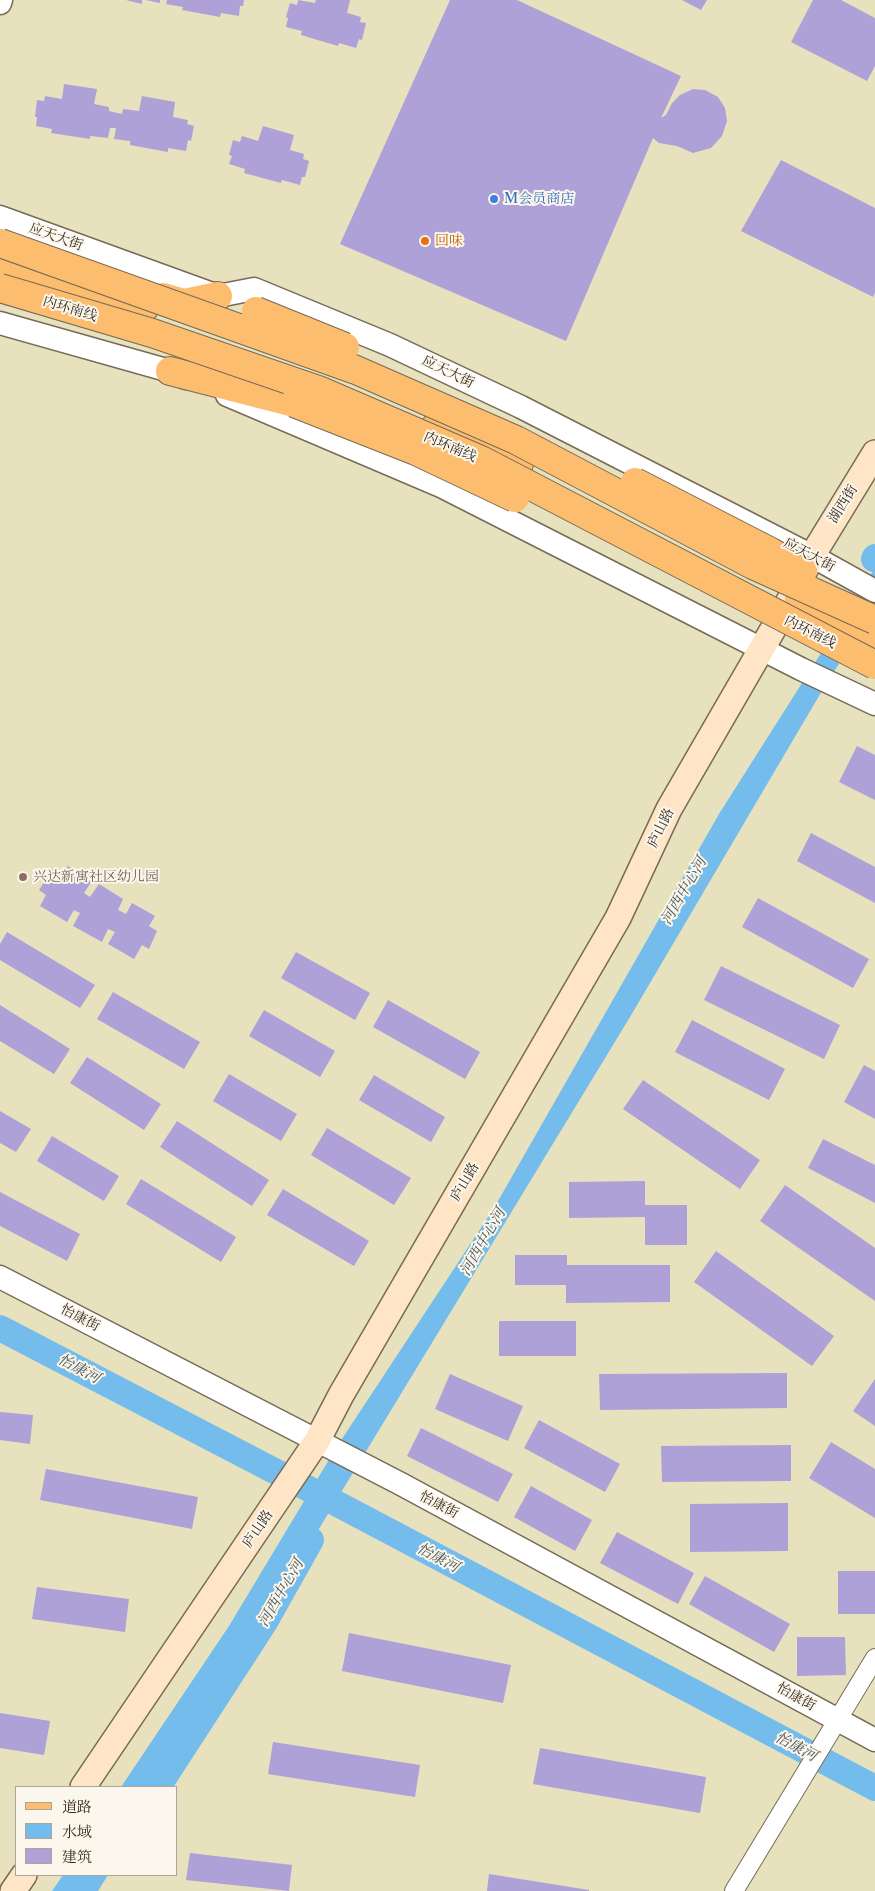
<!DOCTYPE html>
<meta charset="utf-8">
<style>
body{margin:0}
#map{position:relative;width:875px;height:1891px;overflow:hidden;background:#e7e1be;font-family:"Libre Caslon Text","Noto Serif SC",serif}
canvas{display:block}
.legend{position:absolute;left:15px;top:1786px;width:162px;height:90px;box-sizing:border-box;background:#fbf7ec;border:1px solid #aea59a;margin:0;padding:6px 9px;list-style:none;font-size:15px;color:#3b2a1e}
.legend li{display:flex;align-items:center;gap:10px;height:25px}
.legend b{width:25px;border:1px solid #aea59a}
</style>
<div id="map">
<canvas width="875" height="1891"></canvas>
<ul class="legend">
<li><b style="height:6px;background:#fcbd6f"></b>道路</li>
<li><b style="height:14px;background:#73bceb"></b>水域</li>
<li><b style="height:14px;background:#ada1d8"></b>建筑</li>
</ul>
</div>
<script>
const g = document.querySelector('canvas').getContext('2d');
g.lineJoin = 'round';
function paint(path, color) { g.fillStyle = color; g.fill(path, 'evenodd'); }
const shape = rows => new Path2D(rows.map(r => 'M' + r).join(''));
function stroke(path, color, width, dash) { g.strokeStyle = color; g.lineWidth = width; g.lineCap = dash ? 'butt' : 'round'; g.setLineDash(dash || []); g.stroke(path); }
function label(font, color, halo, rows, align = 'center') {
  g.font = font + ' "Libre Caslon Text","Noto Serif SC",serif'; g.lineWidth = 4; g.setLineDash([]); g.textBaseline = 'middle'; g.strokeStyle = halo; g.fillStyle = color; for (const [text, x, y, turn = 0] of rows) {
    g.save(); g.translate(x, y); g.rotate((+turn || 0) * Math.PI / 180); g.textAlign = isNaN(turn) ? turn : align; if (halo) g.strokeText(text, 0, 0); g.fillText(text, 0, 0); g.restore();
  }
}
const water = shape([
 [875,568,875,607,826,684,630,1017,162,1787,121,1787,229,1626,336,1448,494,1208,719,814],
 [63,1875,108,1875,98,1891,52,1891]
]);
const river = shape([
 [874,559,875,557],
 [0,1328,332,1501,875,1788],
 [158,1787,265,1622,311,1540]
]);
const building = shape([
 [126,0,142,0,142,4],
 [146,0,160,0,160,3],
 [167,0,244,0,243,6,240,6,239,16,221,13,220,17,182,10,183,7,166,4],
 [298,0,315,3,316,0,350,0,347,13,361,17,360,22,366,23,362,40,359,39,356,48,339,43,338,46,301,35,302,31,286,27,288,18,286,17,290,3,297,5],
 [450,0,517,0,681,76,661,118,666,115,672,103,680,95,693,89,705,90,718,97,725,108,727,121,722,136,711,148,693,153,677,146,659,143,653,138,566,341,340,244],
 [682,0,707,0,701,10],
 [813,0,841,0,875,18,875,66,867,81,791,42],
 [64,84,97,89,94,104,109,107,109,111,122,114,123,109,139,111,142,96,175,102,173,117,188,120,187,124,194,126,191,141,188,140,186,151,168,148,168,152,130,145,130,141,114,139,116,128,110,128,108,138,90,136,90,139,51,133,52,129,36,126,37,117,35,117,37,100,44,101,45,96,62,99],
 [263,126,294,135,290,150,304,154,303,159,309,161,305,177,302,177,300,185,282,180,281,183,244,173,245,169,229,164,232,156,229,155,233,140,240,142,242,136,258,141],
 [781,160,875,208,875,293,873,297,741,231],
 [857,746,875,755,875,800,839,782],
 [811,833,875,867,875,903,797,861],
 [68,866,92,881,84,893,90,897,99,884,123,899,118,910,126,914,132,903,155,916,149,926,157,931,149,949,142,945,134,959,108,944,115,932,108,929,102,942,73,926,80,913,74,910,67,922,40,906,46,895,39,890,53,869,62,875],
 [758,898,869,959,853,988,742,927],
 [7,932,95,985,80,1008,0,960,0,944],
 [296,952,370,993,355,1020,281,978],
 [721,966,840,1025,824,1059,704,1000],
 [113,992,200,1042,184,1069,97,1019],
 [388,1000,480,1052,465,1079,373,1027],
 [0,1005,70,1049,54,1074,0,1041],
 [264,1010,335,1051,320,1077,249,1036],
 [692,1020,785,1069,769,1100,675,1052],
 [87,1057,161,1104,144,1130,70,1083],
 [864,1065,875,1071,875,1119,844,1102],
 [229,1074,297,1114,281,1141,213,1101],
 [374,1075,445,1117,431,1142,359,1100],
 [643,1080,760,1160,740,1189,623,1109],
 [0,1111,31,1129,16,1152,0,1143],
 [177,1121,269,1180,252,1206,160,1147],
 [327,1128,411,1178,394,1205,311,1155],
 [52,1136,119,1176,104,1201,37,1161],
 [823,1139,875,1165,875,1203,808,1168],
 [141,1179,236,1237,221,1262,126,1204],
 [645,1181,645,1205,687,1205,687,1245,645,1245,645,1217,569,1218,569,1182],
 [785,1185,875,1248,875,1301,760,1221],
 [283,1189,369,1241,354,1266,267,1215],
 [0,1192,80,1234,67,1261,0,1226],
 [716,1251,834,1336,812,1366,694,1282],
 [515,1255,567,1255,567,1265,670,1265,670,1302,566,1303,566,1285,515,1285],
 [499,1321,576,1321,576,1356,499,1356],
 [787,1373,787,1408,600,1410,599,1374],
 [450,1374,523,1406,508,1441,435,1409],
 [875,1379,875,1426,853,1411],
 [0,1412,33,1415,30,1444,0,1440],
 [539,1420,620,1464,605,1492,524,1448],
 [421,1428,513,1474,498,1502,407,1456],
 [831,1442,875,1469,875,1518,809,1478],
 [791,1445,791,1481,662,1482,661,1446],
 [46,1469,198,1497,192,1529,40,1500],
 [531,1486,592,1520,575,1551,514,1517],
 [788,1503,788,1551,690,1552,690,1504],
 [617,1532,694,1573,678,1604,600,1563],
 [838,1571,875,1571,875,1614,838,1614],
 [705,1576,790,1624,774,1652,689,1604],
 [37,1587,129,1599,125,1632,32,1619],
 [349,1633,511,1665,503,1703,342,1671],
 [797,1637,845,1637,846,1675,797,1676],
 [0,1713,50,1721,44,1755,0,1748],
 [273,1742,420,1765,415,1797,268,1774],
 [540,1748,706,1777,700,1813,533,1784],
 [190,1853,292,1865,289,1891,186,1880],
 [489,1874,589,1890,589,1891,487,1891]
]);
const minor = shape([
 [734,1891,875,1658]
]);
const tertiary = shape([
 [0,3,1,0],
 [0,217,218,296,254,289,390,345,521,407,812,556,875,591],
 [0,323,170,371,186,378],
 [227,395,443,487,801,669,875,704],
 [0,1277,401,1484,875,1740]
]);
const secondary = shape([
 [83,1787,317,1441,341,1395,618,918,669,809,787,605,812,556,875,453],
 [13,1891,24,1875]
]);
const primary = shape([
 [0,261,144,308],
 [163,297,184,303,218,296],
 [436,426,485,447,519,464],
 [799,599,875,638]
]);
const trunk = shape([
 [170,371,294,403]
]);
const trunkBridge = shape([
 [0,243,356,370,516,440,753,565,875,620],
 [0,288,152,333,321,391,481,460,875,665],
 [256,311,345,347],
 [294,403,416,451,515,498],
 [635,482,771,552,803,571]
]);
const markers = [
 [494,199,5,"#3f7fe0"],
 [425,241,5,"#e8710a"],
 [23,877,5,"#8d6e63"]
];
const shopNames = [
 ["M会员商店",504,199]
];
const streetNames = [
 ["应天大街",56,237,20],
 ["内环南线",70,309,17],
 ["应天大街",448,372,26],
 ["内环南线",450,447,23],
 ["湖西街",843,504,-58],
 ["应天大街",809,555,28],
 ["内环南线",810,632,27],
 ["庐山路",661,828,-64],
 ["庐山路",465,1182,-60],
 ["怡康街",80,1318,27],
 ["怡康街",439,1505,28],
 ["庐山路",258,1529,-56],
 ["怡康街",796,1697,29]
];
const foodNames = [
 ["回味",435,241]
];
const educationNames = [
 ["兴达新寓社区幼儿园",33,877]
];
const waterNames = [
 ["河西中心河",684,891,-60],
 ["河西中心河",483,1242,-60],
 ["怡康河",79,1369,28],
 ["怡康河",438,1558,28],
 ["河西中心河",281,1593,-60],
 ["怡康河",796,1747,28]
];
paint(water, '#73bceb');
stroke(river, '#73bceb', 26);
paint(building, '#ada1d8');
stroke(minor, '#776a56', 20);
stroke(tertiary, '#776a56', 25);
stroke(secondary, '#776a56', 28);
stroke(primary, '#776a56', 30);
stroke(trunk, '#776a56', 30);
stroke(minor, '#fff', 18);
stroke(tertiary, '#fff', 22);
stroke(secondary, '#fee5c5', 25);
stroke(primary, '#fcbd6f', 28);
stroke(trunk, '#fcbd6f', 28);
stroke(trunkBridge, '#776a56', 30, []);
stroke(trunkBridge, '#fcbd6f', 28);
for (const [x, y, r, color] of markers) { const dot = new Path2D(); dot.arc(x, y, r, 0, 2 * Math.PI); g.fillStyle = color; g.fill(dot); stroke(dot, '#fbf7ec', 2); }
label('14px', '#366cbe', '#fbf7ec', shopNames, 'left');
label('14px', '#3b2a1e', '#fbf7ec', streetNames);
label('14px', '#c56008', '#fbf7ec', foodNames, 'left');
label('14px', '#785e54', '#fbf7ec', educationNames, 'left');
label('italic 15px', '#4c565c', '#fbf7ec', waterNames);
</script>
